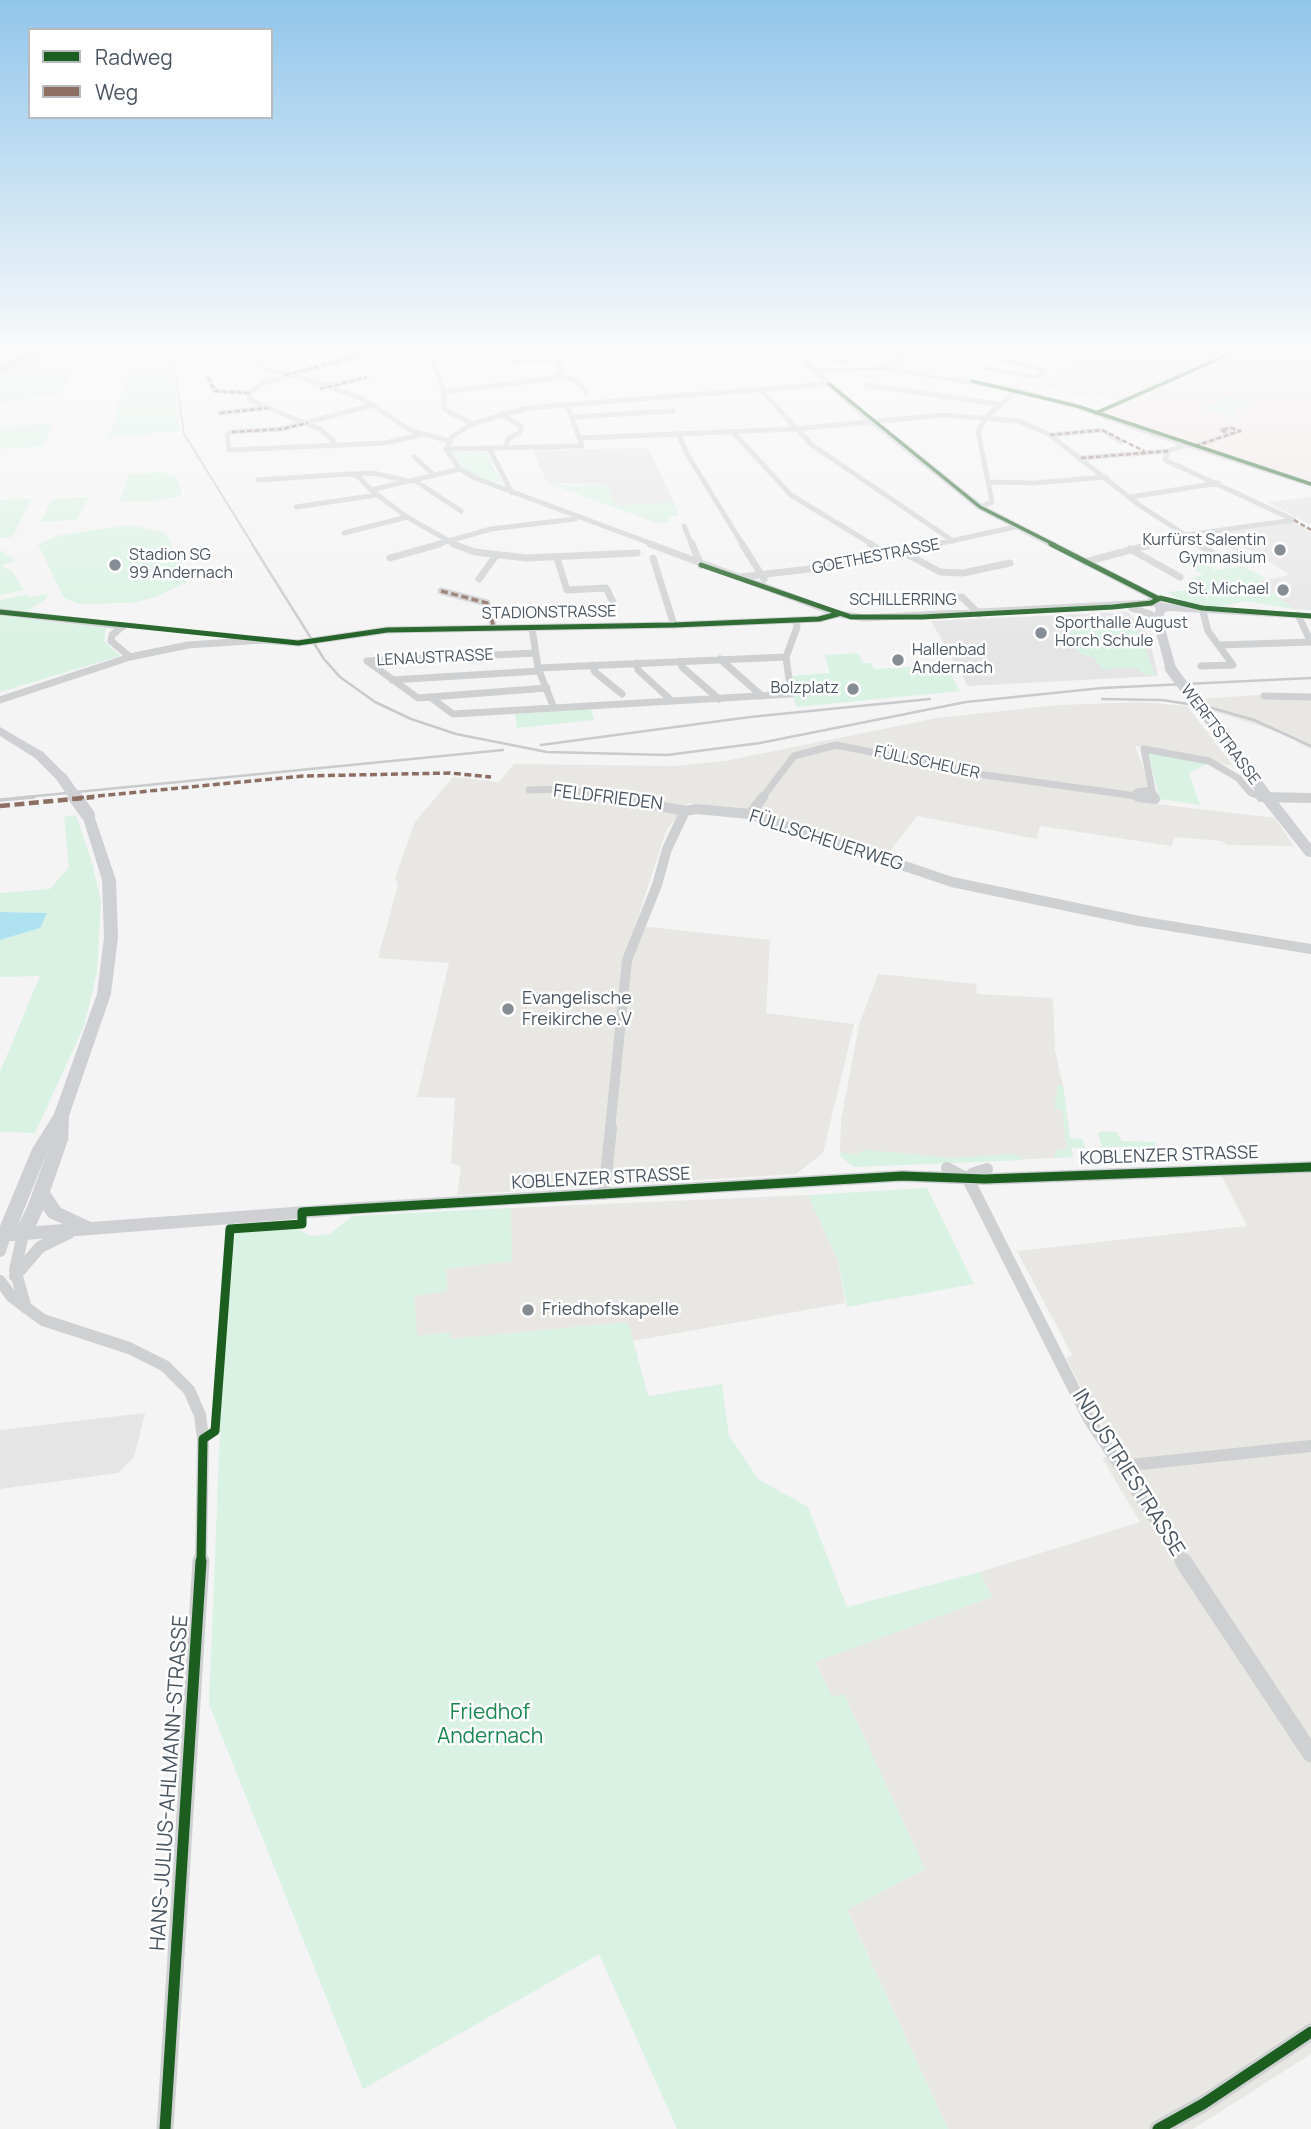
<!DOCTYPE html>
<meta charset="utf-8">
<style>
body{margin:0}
#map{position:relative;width:1311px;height:2129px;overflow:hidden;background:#f4f4f4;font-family:Manrope,sans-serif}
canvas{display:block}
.legend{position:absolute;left:28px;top:28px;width:245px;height:91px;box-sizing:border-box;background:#fff;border:2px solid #b7bbc0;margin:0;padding:9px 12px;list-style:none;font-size:21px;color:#4a5661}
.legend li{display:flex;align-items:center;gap:14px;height:35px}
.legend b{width:35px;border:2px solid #b7bbc0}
</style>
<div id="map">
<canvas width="1311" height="2129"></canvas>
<ul class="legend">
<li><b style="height:9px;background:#1b5e20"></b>Radweg</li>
<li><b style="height:9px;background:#8d6e63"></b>Weg</li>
</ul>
</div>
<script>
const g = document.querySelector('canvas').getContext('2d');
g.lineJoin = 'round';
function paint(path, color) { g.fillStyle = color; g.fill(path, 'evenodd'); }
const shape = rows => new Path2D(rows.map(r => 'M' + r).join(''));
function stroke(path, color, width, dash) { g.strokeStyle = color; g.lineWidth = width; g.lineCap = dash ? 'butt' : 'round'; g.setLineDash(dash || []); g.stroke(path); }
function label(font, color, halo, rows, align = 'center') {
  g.font = font + ' Manrope,sans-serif'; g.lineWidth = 5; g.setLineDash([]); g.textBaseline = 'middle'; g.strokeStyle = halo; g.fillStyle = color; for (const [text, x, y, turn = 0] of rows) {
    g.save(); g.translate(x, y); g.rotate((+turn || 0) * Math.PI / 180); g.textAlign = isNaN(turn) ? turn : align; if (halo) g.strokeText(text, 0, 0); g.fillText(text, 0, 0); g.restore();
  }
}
const commercial = shape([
 [1255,695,1311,696,1311,750,1284,734,1207,709,1201,699],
 [1141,702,1187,706,1233,766,1135,746,1157,804,1275,818,1294,846,1227,845,1222,841,1175,837,1171,846,1040,826,1037,839,917,816,887,855,765,814,688,803,666,831,626,954,639,926,770,940,766,1013,854,1024,823,1153,796,1174,457,1195,461,1167,451,1163,455,1098,417,1097,449,963,378,958,398,885,395,878,415,822,453,777,499,782,514,764,674,766,725,761,937,718,1058,705],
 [878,974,976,984,977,994,1053,998,1055,1051,1063,1085,1073,1157,854,1167,840,1156,841,1120,859,1025],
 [1311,1171,1311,2054,1193,2129,948,2129,847,1909,925,1869,844,1694,832,1698,815,1661,992,1597,980,1572,1140,1522,1102,1458,1130,1450,1111,1439,1094,1413,1066,1358,1072,1355,1017,1251,1247,1226,1220,1173],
 [808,1195,838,1260,845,1303,633,1341,627,1322,451,1339,450,1332,417,1336,414,1295,447,1291,446,1269,511,1261,511,1208]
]);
const education = shape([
 [648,448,674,502,620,506,615,504,606,484,547,483,532,450],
 [1311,497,1311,525,1267,502],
 [1294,522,1311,533,1311,610,1293,609,1258,581,1290,575,1248,549,1234,551,1209,535],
 [1128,612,1149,636,1158,676,968,686,931,621],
 [145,1413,134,1457,118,1473,0,1489,0,1430]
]);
const medical = shape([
 [1050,351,1229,351,1117,401,1098,396,1091,399,1034,384,1077,358],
 [1240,351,1311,351,1311,481,1100,412,1193,375]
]);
const green = shape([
 [45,351,85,351,61,393,0,403,0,372,28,364],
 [151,351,171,351,179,431,106,438,115,423,117,406,129,374,122,373,144,366],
 [907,351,952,351,935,374,885,367,906,356],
 [1227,396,1254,403,1234,412,1236,416,1232,417,1202,408],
 [52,424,44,446,0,449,0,426],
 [468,450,486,452,502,484,477,477,464,469,452,452],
 [163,472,176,477,182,491,179,496,154,501,120,501,129,474],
 [547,483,575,486,606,484,617,506,674,502,679,516,667,517,671,521,660,524],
 [89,497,77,520,40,522,52,499],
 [32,499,12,537,0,538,0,500],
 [131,525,165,533,188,575,185,583,156,597,131,603,80,604,64,598,38,544,60,535],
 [0,550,16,560,1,566,12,571,24,590,0,595],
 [1200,561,1216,570,1241,566,1267,578,1258,581,1293,609,1246,601,1217,607,1184,602,1167,592,1205,589,1190,578,1203,575,1186,564],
 [27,594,30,597,48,594,46,599,27,611,0,611,0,600],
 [0,616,106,628,104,641,120,656,0,692],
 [1113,616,1131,619,1141,636,1155,675,1144,675,1138,668,1102,669,1094,658,1080,653,1055,620],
 [858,653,863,663,871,663,874,669,946,665,960,691,797,707,791,694,789,676,830,673,825,655],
 [591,709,594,720,517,728,515,714],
 [1147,751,1209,763,1189,773,1200,805,1160,799],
 [76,815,91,859,101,901,97,972,84,1026,35,1133,0,1132,0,1072,40,976,0,977,0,940,40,928,46,913,0,912,0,893,50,889,69,867,64,817],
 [1058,1085,1063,1085,1070,1138,1083,1139,1085,1148,1071,1148,1073,1157,1053,1158,1057,1150,1067,1149,1062,1110,1054,1109],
 [1102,1131,1117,1132,1122,1141,1155,1142,1158,1153,1130,1155,1128,1147,1102,1147,1098,1133],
 [867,1150,952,1158,1015,1154,1024,1160,854,1167,840,1156,840,1153,856,1154],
 [927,1188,974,1284,847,1307,838,1260,808,1195],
 [511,1208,512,1261,446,1269,447,1291,414,1296,417,1336,450,1332,451,1339,628,1322,648,1396,722,1384,729,1436,758,1479,808,1507,847,1607,980,1572,992,1597,815,1662,832,1697,844,1694,925,1869,847,1910,948,2129,677,2129,599,1954,363,2089,209,1704,221,1406,235,1232,297,1228,310,1236,330,1234,352,1216]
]);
const water = shape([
 [0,912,47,913,40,928,0,940]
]);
const streetFar4 = shape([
 [276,351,255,362,270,371,297,376,361,398,410,430,449,441],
 [429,351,444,392,444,409,472,424],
 [811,351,849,363],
 [432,359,469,356],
 [508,363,555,358],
 [982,367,1034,377,1046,371,988,356],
 [881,368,904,356,903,351],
 [208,377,215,391,249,393],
 [558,377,574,379,587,392],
 [867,385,998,404],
 [329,386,367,377],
 [760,389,812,445,953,541],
 [444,392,555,378,563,371,551,351],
 [373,405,282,429,232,432,227,435,229,450,385,443,425,434],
 [220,413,265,408],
 [501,414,522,427,519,433,509,438,505,448],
 [573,417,673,411],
 [732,431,791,495,873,545],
 [678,433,687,454,743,545],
 [1050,435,1102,430,1121,442],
 [581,438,794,429,944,415,1019,421,1050,435,1139,505,1201,545],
 [1189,444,1168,451,1165,460,1294,520],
 [335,446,334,441,320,429,256,403,249,398,249,393,263,383,360,355],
 [1195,446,1240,431,1231,428,1221,430,1227,433],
 [489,448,512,493],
 [446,449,582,446,567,404],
 [414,457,434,475],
 [1081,458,1168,451],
 [373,473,408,481,371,490,358,476,349,474,373,473],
 [258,480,349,474],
 [414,480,461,511],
 [410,481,460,469],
 [990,482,1034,483,1106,477],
 [371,490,407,517,456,545],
 [1131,497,1218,483],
 [296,507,377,495],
 [980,507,992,502,978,431,987,416,1017,390],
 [684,526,692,545],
 [344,533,407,517],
 [434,545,491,529,575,519],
 [655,545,475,478,460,469,446,449,453,436,472,424,527,408,829,384],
 [932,545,1015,527],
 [1147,545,1186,535,1294,520]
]);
const streetFar3 = shape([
 [453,544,475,552,526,558,637,553],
 [650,544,838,614,865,618,1151,603],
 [692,544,701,565],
 [742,544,764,579],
 [870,544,888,555],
 [1198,544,1223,560],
 [1130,549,1180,577],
 [903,552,940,572,963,573,1010,563],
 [390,558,440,544],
 [557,558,567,590,606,588,613,602],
 [653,558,674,625],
 [1085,562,1153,544],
 [741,577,843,565,939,544],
 [479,579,495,557],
 [441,591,487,603,494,628],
 [932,601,962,597,979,614],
 [1132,608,1150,614,1158,621],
 [0,612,123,626],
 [1298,615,1311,642],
 [123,626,112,635,111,641,130,657],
 [532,628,538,668,554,708],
 [1220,645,1311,642],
 [535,653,367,661,418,698,547,688],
 [720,659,762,696],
 [680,661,682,667,719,699],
 [637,663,638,670,672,701],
 [592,665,595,672,622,694],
 [1201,666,1233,665,1208,631,1202,608],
 [538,668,786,657],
 [392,680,539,671],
 [1264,696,1311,697],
 [430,697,453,714,791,694,786,657,797,627,796,620],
 [0,700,130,657,188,645,262,640,298,643,387,630,674,625,819,619,838,614],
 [529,790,561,789,623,798],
 [1152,790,1144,749,1209,761,1238,778,1251,793,1265,798],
 [1134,796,1137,792,1152,790,1155,798],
 [762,798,794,756,836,745,985,775,1151,798],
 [1293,798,1311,798]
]);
const streetFar2 = shape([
 [611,797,685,811],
 [1138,797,1155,799,1154,797],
 [1261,797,1311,798],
 [750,814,763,797],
 [610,1129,627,960,657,885,667,849,685,811,696,809,750,814,952,882,1139,921,1311,949]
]);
const streetFar1 = shape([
 [947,1168,968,1179,1089,1419,1184,1563],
 [968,1179,972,1174,987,1169],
 [604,1194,611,1128],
 [23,1234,15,1270,26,1308],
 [0,1251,5,1235],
 [15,1276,40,1247,69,1233],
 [0,1281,12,1297,43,1320,129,1348,165,1366,189,1390,200,1415,203,1439,201,1563],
 [1121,1466,1311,1446]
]);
const street = shape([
 [1183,1561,1311,1754],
 [165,2129,201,1561],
 [1158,2129,1203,2104,1311,2032]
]);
const secondary = shape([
 [789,351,797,351,817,369,881,366,1023,389,1096,410,1230,351,1240,351,1103,413,1311,481,1311,487,1145,434,1074,408,1022,393,881,370,821,373,864,410,983,505,1160,596,1206,607,1311,613,1311,619,1168,611,1164,613,1163,621,1176,668,1166,670,1153,621,1156,608,1147,602,1148,598,977,509,858,414,789,351],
 [1165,601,1179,605,1160,602,1165,601],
 [1205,712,1209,713,1311,844,1311,857,1306,856,1263,802,1201,717,1201,713,1205,712],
 [0,727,43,752,66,775,66,781,58,781,35,758,0,736,0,727],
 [88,811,94,815,116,880,118,937,111,994,69,1116,68,1140,50,1192,61,1208,91,1222,360,1202,902,1170,985,1173,1311,1161,1311,1173,985,1185,902,1182,360,1214,0,1242,0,1226,32,1149,54,1114,97,994,104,937,102,880,82,815,88,811],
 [48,1150,27,1207,17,1227,48,1150],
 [43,1210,49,1218,63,1224,36,1226,43,1210]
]);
const highway = shape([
 [34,351,47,351,29,363,0,371,0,365,34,351]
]);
const railFar2 = shape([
 [172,351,184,434,253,545]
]);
const railFar1 = shape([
 [252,544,324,659,340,677,375,702,411,719,456,734,547,752,667,755,760,743,966,702,1102,688,1311,678],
 [1102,699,1162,700,1208,707,1254,720,1311,746],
 [541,745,750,717,930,699],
 [16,798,503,750]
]);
const rail = shape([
 [0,800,34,797]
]);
const secondaryBridgeFar1 = shape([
 [1170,668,1205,715],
 [62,778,76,798]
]);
const secondaryBridge = shape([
 [75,797,88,815]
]);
const quietFar2 = shape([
 [285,375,360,355],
 [208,377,215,391,249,393],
 [320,389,367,377],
 [220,413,268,408],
 [232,432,282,429,308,423],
 [1050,435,1102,430,1144,451],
 [1195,446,1240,431,1231,428,1221,430,1227,433],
 [1081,458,1168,451],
 [1294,520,1311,530]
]);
const quietFar1 = shape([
 [441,591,487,603,494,628],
 [77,798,303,776,450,773,491,777]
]);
const quiet = shape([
 [0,806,94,797]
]);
const cyclewayFar3 = shape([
 [972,381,1077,406,1311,484],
 [829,384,980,507,1055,545],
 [1096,413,1237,351]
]);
const cyclewayFar2 = shape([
 [1051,544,1157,598],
 [701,565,851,617,922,617,1113,607,1151,603,1160,598,1202,608,1311,616],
 [0,612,298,643,387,630,674,625,819,619,838,614]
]);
const cyclewayFar1 = shape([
 [201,1563,203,1439,215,1431,230,1229,302,1224,302,1212,902,1176,985,1179,1311,1167]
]);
const cycleway = shape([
 [165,2129,201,1561],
 [1158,2129,1203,2104,1311,2032]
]);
const markers = [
 [1280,550,7,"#868d94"],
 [115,565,7,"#868d94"],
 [1283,590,7,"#868d94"],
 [1041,633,7,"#868d94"],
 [898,660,7,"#868d94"],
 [853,689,7,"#868d94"],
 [508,1009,7,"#868d94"],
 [528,1310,7,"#868d94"]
];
const farPoinames = [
 ["Kurfürst Salentin",1266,541],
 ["Gymnasium",1266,559],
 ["Stadion SG",129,556,"left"],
 ["99 Andernach",129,574,"left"],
 ["St. Michael",1269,590],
 ["Sporthalle August",1055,624,"left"],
 ["Horch Schule",1055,642,"left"],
 ["Hallenbad",912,651,"left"],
 ["Andernach",912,669,"left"],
 ["Bolzplatz",839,689]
];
const farStreetnames = [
 ["GOETHESTRASSE",876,557,-11],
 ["SCHILLERRING",903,601],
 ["STADIONSTRASSE",549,613,-1],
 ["LENAUSTRASSE",435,658,-3],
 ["WERFTSTRASSE",1220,735,53],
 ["FÜLLSCHEUER",927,763,12]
];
const streetNames = [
 ["FELDFRIEDEN",608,798,7],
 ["FÜLLSCHEUERWEG",826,841,18],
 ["KOBLENZER STRASSE",1169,1156,-2],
 ["KOBLENZER STRASSE",601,1179,-3]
];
const poiNames = [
 ["Evangelische",522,999],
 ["Freikirche e.V",522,1020],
 ["Friedhofskapelle",542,1310]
];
const nearStreetnames = [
 ["INDUSTRIESTRASSE",1128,1473,58],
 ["HANS-JULIUS-AHLMANN-STRASSE",170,1783,-86]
];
const nearParknames = [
 ["Friedhof",490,1713],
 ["Andernach",490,1737]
];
paint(commercial, '#e8e7e3');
paint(education, '#e6e5e6');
paint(medical, '#f1e7e6');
paint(green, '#d9f2e3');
paint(water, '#aee2f0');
stroke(highway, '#b9bec3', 2);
stroke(streetFar4, '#ced0d2', 5);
stroke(streetFar3, '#ced0d2', 7);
stroke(streetFar2, '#ced0d2', 10);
stroke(streetFar1, '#ced0d2', 12);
stroke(street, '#ced0d2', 17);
paint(secondary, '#ced0d4');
paint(highway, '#bec4c9');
stroke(railFar2, '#c9cacc', 2);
stroke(railFar1, '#c9cacc', 2.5);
stroke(rail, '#c9cacc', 3.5);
stroke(secondaryBridgeFar1, '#ced0d4', 11);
stroke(secondaryBridge, '#ced0d4', 14);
stroke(quietFar2, '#8d6e63', 2.5, [5, 2.5]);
stroke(quietFar1, '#8d6e63', 3.5, [7, 3.5]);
stroke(quiet, '#8d6e63', 4.5, [10, 4.5]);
stroke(cyclewayFar3, '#1b5e20', 3.5);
stroke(cyclewayFar2, '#1b5e20', 5);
stroke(cyclewayFar1, '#1b5e20', 9);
stroke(cycleway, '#1b5e20', 11);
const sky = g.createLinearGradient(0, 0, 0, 649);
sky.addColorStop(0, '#91c6eb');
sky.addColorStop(0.54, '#fafafa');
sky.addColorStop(1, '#fafafa00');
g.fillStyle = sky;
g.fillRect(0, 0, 1311, 649);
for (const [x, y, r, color] of markers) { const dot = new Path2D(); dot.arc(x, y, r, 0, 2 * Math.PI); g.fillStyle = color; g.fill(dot); stroke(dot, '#fff', 2.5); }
label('16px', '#4a5661', '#fff', farPoinames, 'right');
label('16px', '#4a5661', '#fff', farStreetnames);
label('18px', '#4a5661', '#fff', streetNames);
label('18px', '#4a5661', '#fff', poiNames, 'left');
label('21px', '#4a5661', '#fff', nearStreetnames);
label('21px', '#17864f', '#fff', nearParknames);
</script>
